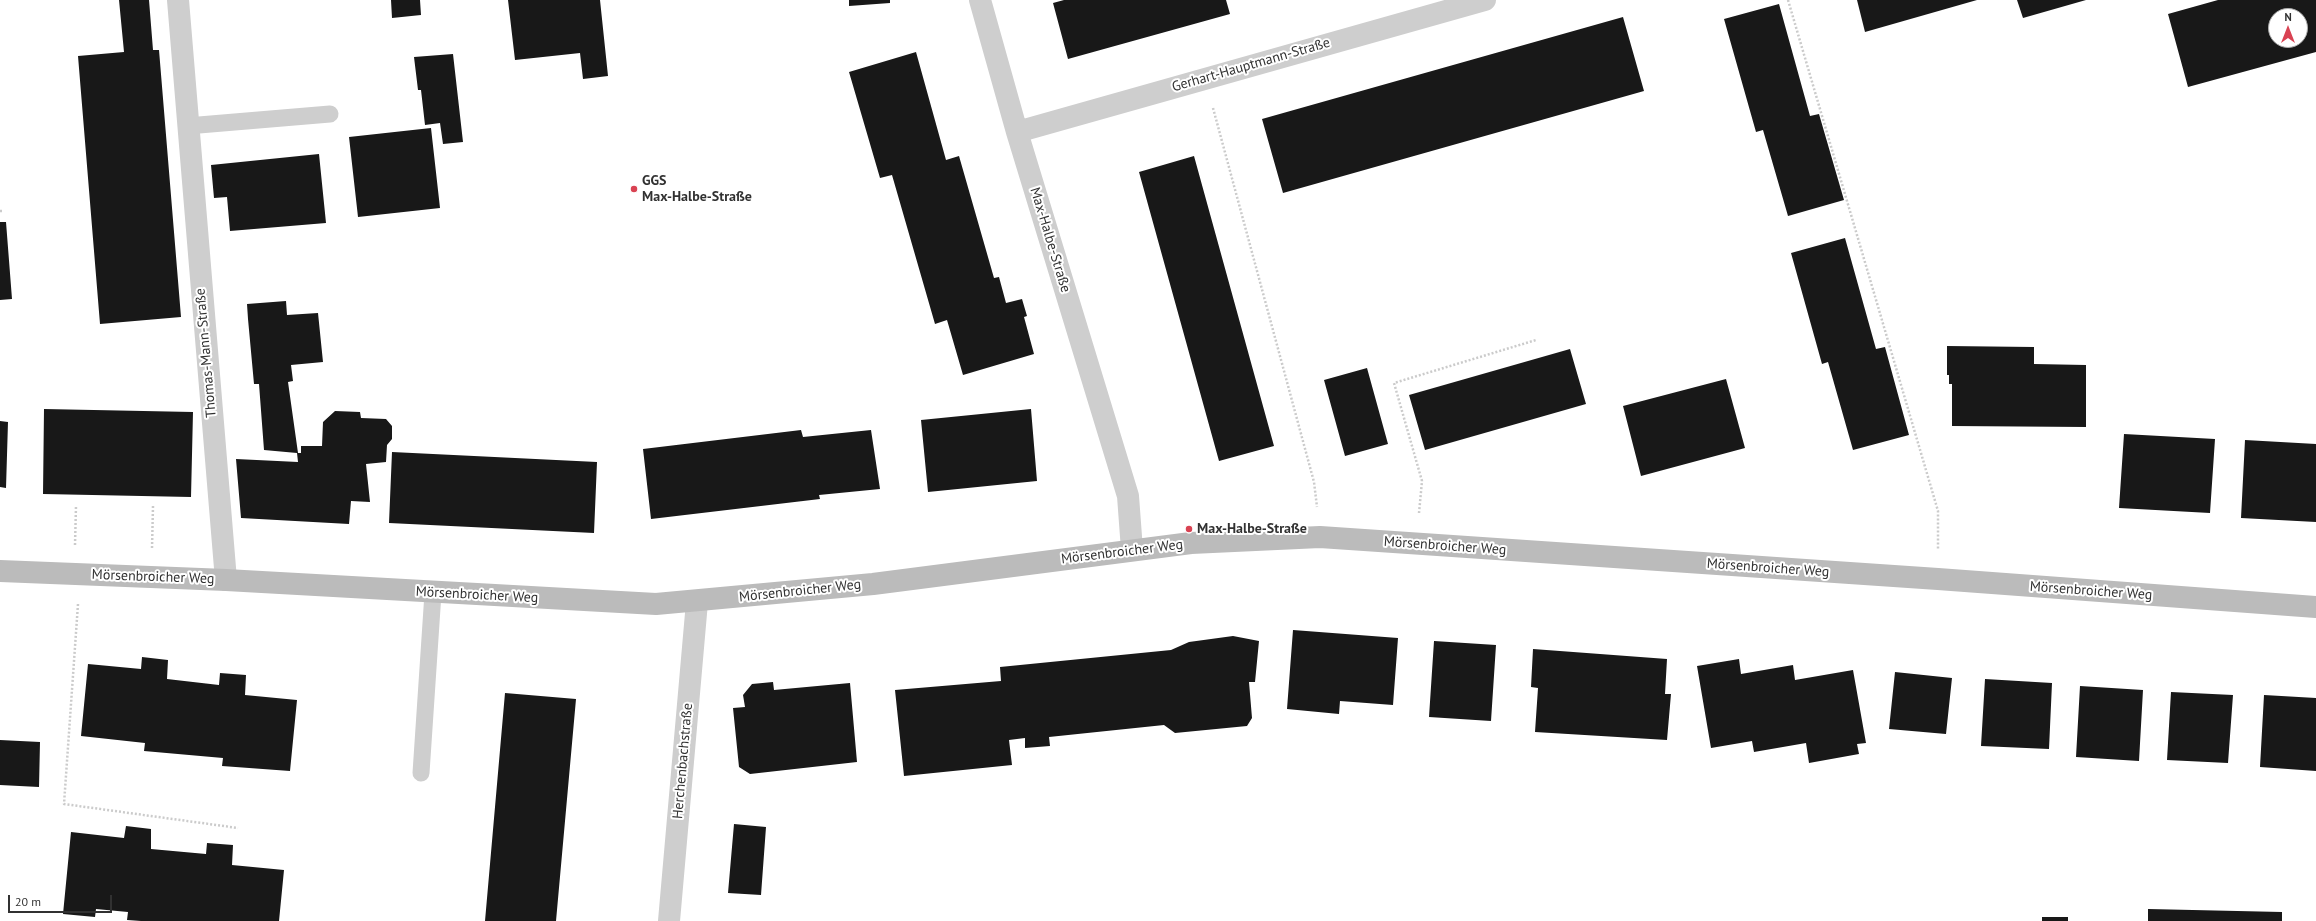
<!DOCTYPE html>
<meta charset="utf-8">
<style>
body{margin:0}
#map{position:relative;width:2316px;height:921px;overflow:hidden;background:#fff;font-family:"PT Sans",sans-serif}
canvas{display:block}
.north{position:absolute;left:2268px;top:8px;width:40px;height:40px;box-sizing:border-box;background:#fff;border:1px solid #adadad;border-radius:50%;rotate:0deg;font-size:11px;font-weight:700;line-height:16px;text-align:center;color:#313131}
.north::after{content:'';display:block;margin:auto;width:14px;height:18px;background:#d94252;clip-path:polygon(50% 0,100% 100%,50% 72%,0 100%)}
.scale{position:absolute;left:8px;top:895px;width:104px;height:18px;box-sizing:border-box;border:2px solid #313131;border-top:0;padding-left:5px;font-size:12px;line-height:14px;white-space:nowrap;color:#313131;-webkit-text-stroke:3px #fff;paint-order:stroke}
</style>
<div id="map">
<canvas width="2316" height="921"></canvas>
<div class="north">N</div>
<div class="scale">20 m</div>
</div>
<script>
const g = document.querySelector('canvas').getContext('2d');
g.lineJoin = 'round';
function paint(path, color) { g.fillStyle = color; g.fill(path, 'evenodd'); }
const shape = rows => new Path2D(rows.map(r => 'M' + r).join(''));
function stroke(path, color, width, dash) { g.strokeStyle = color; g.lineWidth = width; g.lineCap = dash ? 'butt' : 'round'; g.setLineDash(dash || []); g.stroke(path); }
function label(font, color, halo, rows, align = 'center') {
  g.font = font + ' "PT Sans",sans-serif'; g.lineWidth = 4; g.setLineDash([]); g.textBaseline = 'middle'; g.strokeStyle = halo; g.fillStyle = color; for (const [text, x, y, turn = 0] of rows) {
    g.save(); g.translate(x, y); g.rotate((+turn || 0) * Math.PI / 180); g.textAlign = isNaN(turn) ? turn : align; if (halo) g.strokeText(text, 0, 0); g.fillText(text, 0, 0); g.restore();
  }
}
const building = shape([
 [119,0,149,0,153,50,159,50,181,317,100,324,78,56,124,52],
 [391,0,420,0,421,15,392,18],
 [508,0,600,0,608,76,583,79,580,53,515,60],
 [849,0,890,0,890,3,849,6],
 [1064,0,1226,0,1230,14,1068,59,1053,3],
 [1857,0,1977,0,1865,32],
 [2017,0,2086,0,2023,18],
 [2218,0,2316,0,2316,52,2188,87,2168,14],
 [2276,16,2300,16,2300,40,2276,40],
 [1779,4,1810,116,1819,114,1844,200,1788,216,1763,130,1756,132,1724,19],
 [1623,17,1644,91,1283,193,1262,119],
 [916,52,946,160,959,156,994,278,999,277,1006,303,1022,299,1027,316,1024,317,1034,354,963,375,947,320,935,324,892,175,880,178,849,72],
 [453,54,463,142,443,144,440,123,425,125,421,90,418,90,414,57],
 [431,128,440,208,358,217,349,137],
 [319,154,326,223,230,231,227,197,214,198,211,165],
 [1194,156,1274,446,1219,461,1139,172],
 [0,222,6,222,12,299,0,300],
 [1845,238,1876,349,1885,347,1909,435,1853,450,1828,362,1822,364,1791,253],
 [286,301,287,315,318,313,323,362,291,365,293,381,288,382,298,453,301,453,301,446,322,446,323,422,335,411,360,412,361,418,386,419,392,426,392,439,387,445,386,462,366,464,370,502,351,501,349,524,241,518,236,459,298,462,297,453,264,450,259,384,254,384,248,319,247,304],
 [1947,346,2034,347,2034,364,2086,365,2086,427,1952,426,1952,384,1949,384,1949,375,1947,375],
 [1570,349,1586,404,1425,450,1409,395],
 [1367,368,1388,444,1345,456,1324,380],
 [1726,379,1745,448,1641,476,1623,406],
 [44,409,193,412,191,497,43,494],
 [1031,409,1037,481,928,492,921,420],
 [0,421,8,422,6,488,0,487],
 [801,430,803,437,871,430,880,489,819,495,820,499,651,519,643,449],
 [2124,434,2215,439,2210,513,2119,508],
 [2245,440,2316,444,2316,522,2241,518],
 [392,452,597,462,594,533,389,523],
 [1293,630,1398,638,1393,705,1340,701,1339,714,1287,709],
 [1233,636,1259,641,1255,682,1249,682,1252,718,1247,726,1175,733,1164,725,1049,737,1050,746,1025,748,1025,738,1009,740,1012,765,904,776,895,690,1001,681,1000,667,1171,650,1189,642],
 [1434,641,1496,645,1491,721,1429,717],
 [1533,649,1667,659,1665,694,1671,694,1667,740,1535,732,1538,688,1531,687],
 [142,657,168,660,167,679,219,685,220,673,246,675,245,695,297,700,290,771,222,766,223,758,144,751,145,743,81,736,88,664,141,669],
 [1739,659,1741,674,1793,665,1795,680,1853,670,1866,743,1857,744,1859,754,1809,763,1806,743,1754,752,1752,741,1711,748,1697,666],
 [1895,672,1952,678,1946,734,1889,729],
 [1985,679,2052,683,2049,749,1981,746],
 [773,682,774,690,850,683,857,762,750,774,739,767,733,708,745,707,743,695,752,684],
 [2080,686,2143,690,2139,761,2076,757],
 [2171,692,2233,695,2228,763,2167,760],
 [505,693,576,699,556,921,485,921],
 [2264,695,2316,698,2316,771,2260,767],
 [0,740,40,742,39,787,0,785],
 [734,824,766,827,761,895,728,893],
 [126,826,151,829,151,849,206,854,207,843,233,845,232,865,284,870,279,921,141,921,127,920,128,912,96,909,95,917,63,914,71,832,124,838],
 [2148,909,2282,912,2282,921,2148,921],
 [2042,917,2068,917,2068,921,2042,921]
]);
const path = shape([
 [1788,0,1938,511,1938,549],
 [1213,108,1314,482,1317,507],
 [0,211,4,211],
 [1419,513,1422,481,1394,383,1536,340],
 [75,545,76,506],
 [152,548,153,506],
 [78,604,64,804,238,828]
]);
const lane = shape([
 [187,126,330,114],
 [421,773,433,593]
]);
const street = shape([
 [178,0,226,580],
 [980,0,1017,132,1128,496,1132,550],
 [1017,132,1485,0],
 [669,921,697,602]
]);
const secondary = shape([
 [0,571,226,580,656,604,873,584,1191,543,1320,537,1938,579,2316,607]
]);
const markers = [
 [634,189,4,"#d94252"],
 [1189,529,4,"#d94252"]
];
const streetNames = [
 ["Gerhart-Hauptmann-Straße",1251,65,-16],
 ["Max-Halbe-Straße",1050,240,73],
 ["Thomas-Mann-Straße",206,353,-95],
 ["Mörsenbroicher Weg",1445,546,4],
 ["Mörsenbroicher Weg",1122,552,-7],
 ["Mörsenbroicher Weg",1768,568,4],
 ["Mörsenbroicher Weg",153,577,2],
 ["Mörsenbroicher Weg",800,591,-6],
 ["Mörsenbroicher Weg",2091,591,4],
 ["Mörsenbroicher Weg",477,595,3],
 ["Herchenbachstraße",683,761,-85]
];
const poiNames = [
 ["GGS",642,181],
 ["Max-Halbe-Straße",642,197],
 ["Max-Halbe-Straße",1197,529]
];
paint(building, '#181818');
stroke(path, '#cbcbcb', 2.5, [2, 2]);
stroke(lane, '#cecece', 17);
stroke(street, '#cecece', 22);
stroke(secondary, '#bbb', 22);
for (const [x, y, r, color] of markers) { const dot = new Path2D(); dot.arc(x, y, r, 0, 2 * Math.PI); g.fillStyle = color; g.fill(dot); stroke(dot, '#fff', 1.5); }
label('14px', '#313131', '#fff', streetNames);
label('bold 14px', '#313131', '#fff', poiNames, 'left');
</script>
